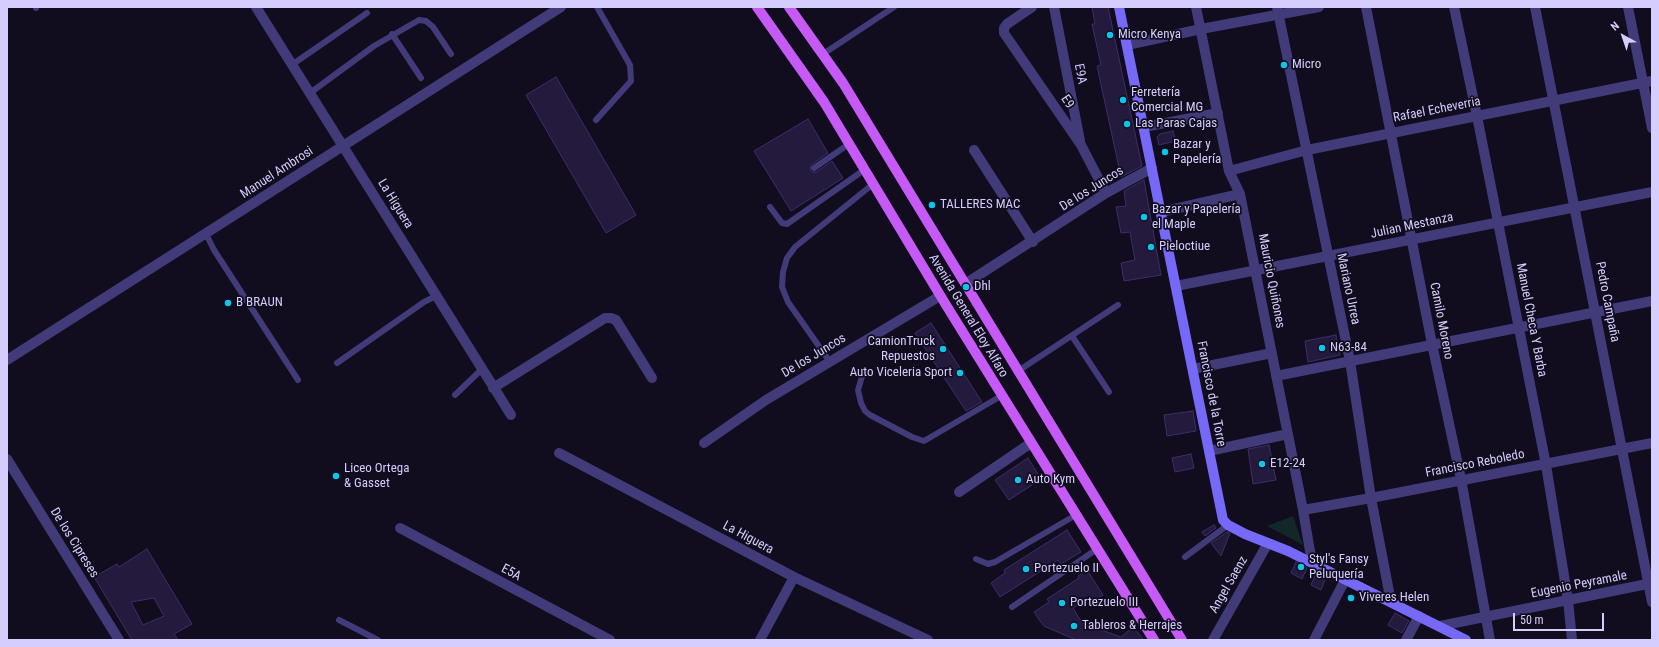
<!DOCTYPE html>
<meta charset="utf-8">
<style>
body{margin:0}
#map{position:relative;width:1659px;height:647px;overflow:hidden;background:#110d1e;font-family:"Roboto Condensed",sans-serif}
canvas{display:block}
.frame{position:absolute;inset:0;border:8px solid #d5cdfc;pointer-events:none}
.north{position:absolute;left:1603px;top:16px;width:40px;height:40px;-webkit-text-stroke:3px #110d1e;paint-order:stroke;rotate:320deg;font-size:11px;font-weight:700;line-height:16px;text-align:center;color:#d5cdfc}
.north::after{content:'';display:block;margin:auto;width:14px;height:18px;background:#d5cdfc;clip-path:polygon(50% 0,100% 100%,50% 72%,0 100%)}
.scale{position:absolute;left:1513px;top:613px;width:91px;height:18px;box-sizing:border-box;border:2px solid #d5cdfc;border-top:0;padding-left:5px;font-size:12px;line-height:14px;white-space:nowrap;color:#d5cdfc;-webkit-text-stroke:3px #110d1e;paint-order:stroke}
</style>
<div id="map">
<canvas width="1659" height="647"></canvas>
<div class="frame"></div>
<div class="north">N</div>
<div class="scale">50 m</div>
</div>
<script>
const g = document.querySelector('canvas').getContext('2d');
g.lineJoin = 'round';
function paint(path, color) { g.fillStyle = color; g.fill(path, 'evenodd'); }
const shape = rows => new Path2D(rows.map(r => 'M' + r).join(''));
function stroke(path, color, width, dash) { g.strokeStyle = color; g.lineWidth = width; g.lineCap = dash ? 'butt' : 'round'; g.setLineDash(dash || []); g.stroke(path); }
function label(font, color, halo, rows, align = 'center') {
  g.font = font + ' "Roboto Condensed",sans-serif'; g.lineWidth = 3.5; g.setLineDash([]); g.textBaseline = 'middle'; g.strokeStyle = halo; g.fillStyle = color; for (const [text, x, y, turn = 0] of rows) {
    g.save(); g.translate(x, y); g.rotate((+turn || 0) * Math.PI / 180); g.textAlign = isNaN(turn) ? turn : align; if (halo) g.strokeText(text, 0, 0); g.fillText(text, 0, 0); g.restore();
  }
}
const green = shape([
 [1293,516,1303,545,1267,526]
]);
const building = shape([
 [1092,7,1108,7,1142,166,1121,177,1097,66,1101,65,1092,24,1095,24,1092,7],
 [556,77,636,215,606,233,526,95,556,77],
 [808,119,828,153,811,165,810,170,812,172,816,172,832,161,843,178,791,211,754,151,808,119],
 [1173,131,1176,141,1159,145,1157,137,1160,134,1173,131],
 [1144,180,1161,275,1124,281,1121,263,1135,260,1130,232,1121,233,1116,207,1126,206,1124,191,1144,180],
 [931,323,982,402,966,411,915,333,931,323],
 [1336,335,1340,355,1308,362,1305,341,1336,335],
 [1193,411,1196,431,1167,436,1164,415,1193,411],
 [1269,445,1276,480,1253,484,1248,449,1269,445],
 [1191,454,1194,468,1175,472,1172,458,1191,454],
 [1028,458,1041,479,1009,500,995,480,1028,458],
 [1214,525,1216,528,1205,536,1202,532,1214,525],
 [1067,530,1081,552,1061,564,1058,560,1000,597,991,583,1005,573,1004,570,1067,530],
 [1227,532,1230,533,1221,556,1211,543,1227,532],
 [147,549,192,624,174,634,178,640,132,640,94,577,117,564,119,567,147,549],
 [154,598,164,616,143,625,131,602,154,598],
 [1296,562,1307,568,1302,579,1291,573,1296,562],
 [1087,570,1103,595,1094,601,1091,596,1073,608,1082,623,1121,637,1133,627,1144,640,1076,640,1044,626,1040,621,1034,612,1049,602,1047,599,1079,578,1078,576,1087,570],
 [1315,576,1325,580,1321,590,1311,585,1315,576],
 [1395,613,1409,621,1402,633,1388,625,1395,613]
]);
const lane = shape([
 [36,8,36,7],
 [392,34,421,78],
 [823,54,894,7],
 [293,64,367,13],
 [310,93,374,46,419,20,426,21,433,27,451,54],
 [596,120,631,81,630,65,597,7],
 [814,168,849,144],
 [770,207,782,223,787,224,864,170],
 [206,234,214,250,298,380],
 [1072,336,1109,392],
 [830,362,788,302,782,287,783,272,787,258,795,247,873,184],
 [337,363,424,302,436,296],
 [864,370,858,390,861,403,865,411,870,415,912,437,924,441,1001,396],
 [1018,371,1118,305],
 [455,395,482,369],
 [1185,557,1228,525],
 [976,559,988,564,995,562,1076,515],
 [1012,607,1097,549],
 [339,620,378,640]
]);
const street = shape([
 [256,7,511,415],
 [1032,7,1007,24,1004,28,1004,33,1081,145,1106,193],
 [1054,7,1080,141],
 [1196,7,1229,171,1240,194,1303,510,1312,563],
 [1277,7,1350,361,1371,498,1391,602],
 [1366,7,1432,344,1461,479,1490,640],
 [1454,7,1477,116,1546,465,1568,600,1572,640],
 [1535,7,1652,602],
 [1628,7,1652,128],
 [1127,45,1201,29,1319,7],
 [1144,127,1218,113],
 [974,150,1033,242],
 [1229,171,1307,150,1652,81],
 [1161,212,1240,194],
 [965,284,1106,193,1152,168],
 [1176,286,1652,192],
 [7,360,561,7],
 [1193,369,1272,353],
 [1276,376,1652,301],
 [493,388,605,318,611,318,616,320,652,378],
 [704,443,766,400,940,296],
 [1209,451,1288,434],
 [559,453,794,577,928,640],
 [7,459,119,640],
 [959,492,1031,443],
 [1303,510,1371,498,1652,443],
 [400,528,610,640],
 [1440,626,1652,583],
 [760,640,794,577],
 [1213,640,1268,543],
 [1314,640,1345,580],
 [1406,640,1419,616]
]);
const secondary = shape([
 [1119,7,1223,520,1228,525,1245,534,1288,551,1466,640]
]);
const primary = shape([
 [757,7,824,102,946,305,1154,640],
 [789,7,843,83,1182,640]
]);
const markers = [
 [1110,35,4,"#0dc5e8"],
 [1284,65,4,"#0dc5e8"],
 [1123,100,4,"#0dc5e8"],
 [1127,124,4,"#0dc5e8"],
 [1165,152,4,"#0dc5e8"],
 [932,205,4,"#0dc5e8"],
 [1144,217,4,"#0dc5e8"],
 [1151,247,4,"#0dc5e8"],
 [966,287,4,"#0dc5e8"],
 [228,303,4,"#0dc5e8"],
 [1322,348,4,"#0dc5e8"],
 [943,349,4,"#0dc5e8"],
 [960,373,4,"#0dc5e8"],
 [1262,464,4,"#0dc5e8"],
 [336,476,4,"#0dc5e8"],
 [1018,480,4,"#0dc5e8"],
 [1301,567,4,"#0dc5e8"],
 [1026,569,4,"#0dc5e8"],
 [1351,598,4,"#0dc5e8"],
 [1062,603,4,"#0dc5e8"],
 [1074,626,4,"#0dc5e8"]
];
const poiNames = [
 ["Micro Kenya",1118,35],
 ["Micro",1292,65],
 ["Ferretería",1131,93],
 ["Comercial MG",1131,108],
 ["Las Paras Cajas",1135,124],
 ["Bazar y",1173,145],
 ["Papelería",1173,160],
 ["TALLERES MAC",940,205],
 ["Bazar y Papelería",1152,210],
 ["el Maple",1152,225],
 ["Pieloctiue",1159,247],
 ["Dhl",974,287],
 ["B BRAUN",236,303],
 ["CamionTruck",935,342,"right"],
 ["Repuestos",935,357,"right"],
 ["N63-84",1330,348],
 ["Auto Viceleria Sport",952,373,"right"],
 ["E12-24",1270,464],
 ["Liceo Ortega",344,469],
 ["& Gasset",344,484],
 ["Auto Kym",1026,480],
 ["Styl's Fansy",1309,560],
 ["Peluquería",1309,575],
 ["Portezuelo II",1034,569],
 ["Viveres Helen",1359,598],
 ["Portezuelo III",1070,603],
 ["Tableros & Herrajes",1082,626]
];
const streetNames = [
 ["E9A",1080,74,79],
 ["E9",1067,102,55],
 ["Rafael Echeverria",1437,110,-11],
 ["Manuel Ambrosi",277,173,-33],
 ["De los Juncos",1092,189,-32],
 ["La Higuera",395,204,58],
 ["Julian Mestanza",1412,226,-12],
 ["Mauricio Quiñones",1271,281,79],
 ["Mariano Urrea",1348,289,78],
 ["Pedro Campaña",1607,302,79],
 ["Avenida General Eloy Alfaro",968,316,59],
 ["Manuel Checa Y Barba",1531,320,79],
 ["Camilo Moreno",1441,321,79],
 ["De los Juncos",814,356,-31],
 ["Francisco de la Torre",1211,394,79],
 ["Francisco Reboledo",1475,464,-11],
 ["La Higuera",748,538,28],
 ["De los Cipreses",74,543,58],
 ["E5A",511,573,28],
 ["Angel Saenz",1229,585,-60],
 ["Eugenio Peyramale",1579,585,-11]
];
paint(green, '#112728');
paint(building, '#241a3e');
stroke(building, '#3d2e69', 1);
stroke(lane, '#413b7a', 6);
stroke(street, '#413b7a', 10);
stroke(secondary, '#7669f7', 10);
stroke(primary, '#c65af6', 10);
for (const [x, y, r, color] of markers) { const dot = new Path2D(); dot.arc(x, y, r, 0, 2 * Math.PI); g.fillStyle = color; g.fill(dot); stroke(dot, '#110d1e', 1.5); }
label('13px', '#d5cdfc', '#110d1e', poiNames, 'left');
label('13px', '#d5cdfc', '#110d1e', streetNames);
</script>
